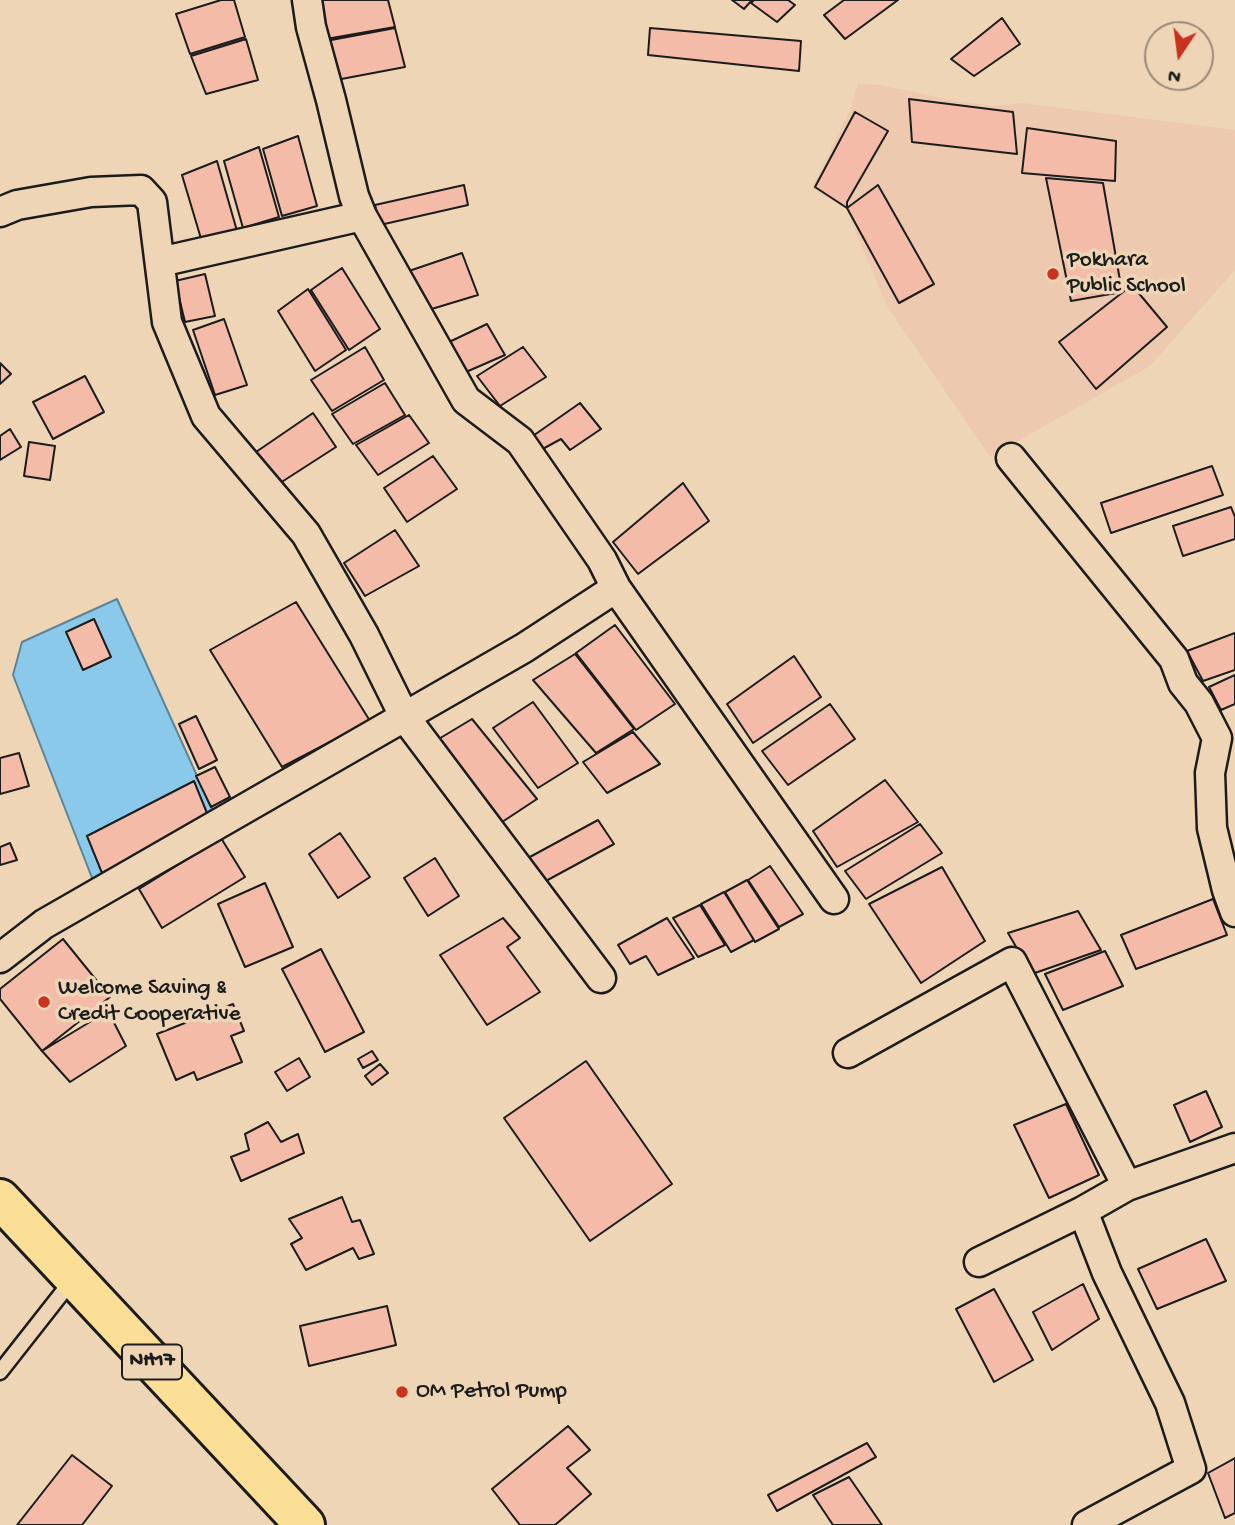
<!DOCTYPE html>
<style>
body{margin:0}
#map{position:relative;width:1235px;height:1525px;overflow:hidden;background:#eed5b6;font-family:"Gochi Hand",sans-serif}
canvas{display:block}
.north{position:absolute;left:1144px;top:21px;width:70px;height:70px;box-sizing:border-box;background:#eed5b6;border:2px solid #9a8b78;border-radius:50%;rotate:193deg;font-size:19px;font-weight:700;line-height:28px;text-align:center;color:#1c1c1c}
.north::after{content:'';display:block;margin:auto;width:24px;height:32px;background:#c8321e;clip-path:polygon(50% 0,100% 100%,50% 72%,0 100%)}
</style>
<div id="map">
<canvas width="1235" height="1525"></canvas>
<div class="north">N</div>
</div>
<script>
const g = document.querySelector('canvas').getContext('2d');
g.lineJoin = 'round';
function paint(path, color) { g.fillStyle = color; g.fill(path, 'evenodd'); }
const shape = rows => new Path2D(rows.map(r => 'M' + r).join(''));
function stroke(path, color, width, dash) { g.strokeStyle = color; g.lineWidth = width; g.lineCap = dash ? 'butt' : 'round'; g.setLineDash(dash || []); g.stroke(path); }
function label(font, color, halo, rows, align = 'center') {
  g.font = font + ' "Gochi Hand",sans-serif'; g.lineWidth = 7; g.setLineDash([]); g.textBaseline = 'middle'; g.strokeStyle = halo; g.fillStyle = color; for (const [text, x, y, turn = 0] of rows) {
    g.save(); g.translate(x, y); g.rotate((+turn || 0) * Math.PI / 180); g.textAlign = isNaN(turn) ? turn : align; if (halo) g.strokeText(text, 0, 0); g.fillText(text, 0, 0); g.restore();
  }
}
const built = shape([
 [858,84,881,85,956,101,993,106,1023,103,1235,130,1235,270,1150,366,990,457,887,306,846,209,812,188,851,108]
]);
const water = shape([
 [117,599,217,820,94,883,13,675,22,642,117,599]
]);
const building = shape([
 [221,0,234,0,245,37,190,54,176,14,221,0],
 [316,0,388,0,395,27,326,39,316,0],
 [732,0,752,0,744,9,732,0],
 [754,0,788,0,795,5,777,22,751,3,754,0],
 [844,0,898,0,845,39,824,15,844,0],
 [1002,18,1020,44,974,76,951,59,1002,18],
 [395,28,405,67,336,80,326,41,395,28],
 [650,28,801,41,799,71,648,55,650,28],
 [246,39,258,80,206,94,191,56,246,39],
 [909,99,1013,112,1017,154,912,142,909,99],
 [855,112,888,131,847,202,847,208,815,187,855,112],
 [1027,128,1116,141,1115,181,1022,173,1027,128],
 [298,136,317,206,282,216,263,149,298,136],
 [259,147,279,217,243,228,224,161,259,147],
 [217,161,237,231,202,242,182,175,217,161],
 [1046,178,1103,183,1122,292,1071,301,1046,178],
 [464,185,468,205,380,225,375,205,464,185],
 [878,185,934,284,899,303,847,208,878,185],
 [462,253,478,295,425,311,403,273,462,253],
 [342,268,380,329,349,350,311,290,342,268],
 [205,274,215,316,185,322,175,281,205,274],
 [1132,285,1167,327,1096,389,1059,342,1132,285],
 [308,289,346,350,315,371,278,311,308,289],
 [224,319,247,385,215,395,193,330,224,319],
 [487,324,505,355,466,372,447,343,487,324],
 [365,347,384,380,332,411,311,380,365,347],
 [523,347,546,377,500,406,477,376,523,347],
 [0,363,11,374,0,384,0,363],
 [85,376,104,412,53,439,33,402,85,376],
 [385,383,405,415,353,444,332,414,385,383],
 [580,403,601,429,570,450,561,439,539,451,530,438,580,403],
 [313,413,336,447,277,485,256,452,313,413],
 [409,415,429,443,378,475,356,445,409,415],
 [10,429,21,447,0,460,0,436,10,429],
 [29,442,55,446,50,480,24,476,29,442],
 [433,456,457,489,407,522,384,488,433,456],
 [1212,466,1223,495,1111,533,1101,503,1212,466],
 [683,483,709,521,638,574,613,542,683,483],
 [1231,507,1235,517,1235,539,1183,556,1173,526,1231,507],
 [395,530,419,566,365,596,344,563,395,530],
 [296,602,370,721,282,767,210,650,296,602],
 [94,619,111,657,83,670,66,632,94,619],
 [615,625,675,704,636,730,576,653,615,625],
 [1235,633,1235,670,1203,681,1187,651,1235,633],
 [575,654,634,729,596,753,533,680,575,654],
 [794,656,821,697,753,743,727,704,794,656],
 [1235,675,1235,704,1221,710,1209,687,1235,675],
 [533,702,578,763,538,788,493,728,533,702],
 [830,704,855,739,788,785,762,751,830,704],
 [196,716,217,760,199,769,179,724,196,716],
 [472,719,537,799,493,828,432,743,472,719],
 [633,732,660,764,607,793,583,762,633,732],
 [19,753,29,786,0,794,0,758,19,753],
 [215,767,230,797,211,807,196,776,215,767],
 [885,780,918,822,837,867,813,831,885,780],
 [194,781,209,818,102,873,87,836,194,781],
 [598,820,614,844,544,882,528,858,598,820],
 [920,824,942,853,866,899,845,871,920,824],
 [340,833,370,877,338,898,309,854,340,833],
 [221,838,245,877,162,928,139,889,221,838],
 [10,843,17,860,0,865,0,847,10,843],
 [435,858,459,896,428,916,404,878,435,858],
 [770,866,803,914,779,927,748,880,770,866],
 [942,867,985,941,921,983,869,904,942,867],
 [747,880,779,929,755,942,725,892,747,880],
 [265,883,293,947,245,967,218,904,265,883],
 [724,892,754,940,731,952,701,904,724,892],
 [1213,899,1227,935,1136,969,1121,935,1213,899],
 [700,905,725,945,698,957,673,918,700,905],
 [1078,911,1101,950,1032,974,1008,933,1078,911],
 [503,918,520,938,507,947,540,992,487,1025,440,955,503,918],
 [667,918,694,958,658,975,646,956,630,964,618,945,667,918],
 [63,939,110,997,42,1051,0,999,0,989,63,939],
 [321,949,364,1032,325,1052,282,969,321,949],
 [1105,951,1123,986,1063,1010,1045,974,1105,951],
 [233,1004,244,1031,231,1036,242,1062,197,1080,194,1072,176,1080,157,1034,233,1004],
 [108,1011,126,1046,70,1082,42,1051,108,1011],
 [372,1051,378,1060,363,1068,358,1059,372,1051],
 [299,1058,310,1077,287,1091,275,1072,299,1058],
 [586,1061,672,1184,590,1241,504,1118,586,1061],
 [380,1064,388,1073,372,1085,365,1076,380,1064],
 [1206,1091,1222,1127,1190,1142,1174,1105,1206,1091],
 [1066,1104,1099,1175,1049,1198,1014,1125,1066,1104],
 [268,1122,281,1142,298,1134,304,1153,241,1181,231,1157,249,1150,245,1134,268,1122],
 [342,1197,352,1222,360,1220,374,1254,359,1259,353,1248,306,1270,291,1244,302,1238,289,1219,342,1197],
 [1206,1239,1226,1281,1157,1309,1138,1269,1206,1239],
 [1083,1284,1099,1319,1052,1350,1033,1312,1083,1284],
 [994,1289,1033,1360,994,1382,956,1309,994,1289],
 [387,1306,396,1345,309,1366,300,1326,387,1306],
 [568,1426,590,1450,567,1468,591,1494,555,1525,520,1525,492,1489,568,1426],
 [867,1443,876,1457,777,1511,768,1495,867,1443],
 [72,1455,112,1486,82,1525,17,1525,72,1455],
 [1235,1458,1235,1513,1225,1518,1208,1473,1235,1458],
 [849,1477,882,1525,833,1525,813,1495,849,1477]
]);
const lane = shape([
 [0,1372,73,1279]
]);
const street = shape([
 [307,0,311,27,331,100,354,196,362,216,466,400,520,441,602,560,616,588,834,899],
 [0,212,17,205,91,192,141,190,152,202,167,322,206,416,306,534,364,635,404,716,601,978],
 [160,262,362,216],
 [1011,458,1174,659,1183,683,1199,703,1217,738,1210,773,1212,828,1227,890,1235,912],
 [0,958,44,924,524,648,616,588],
 [848,1053,1012,962,1127,1186],
 [979,1262,1083,1211],
 [1087,1525,1191,1469,1170,1403,1107,1273,1083,1211,1127,1186,1235,1148]
]);
const highway = shape([
 [0,1199,305,1525]
]);
const markers = [
 [1053,274,7,"#c8321e"],
 [44,1002,7,"#c8321e"],
 [402,1392,7,"#c8321e"]
];
const shields = [
 [152,1362,60]
];
const shieldNames = [
 ["NH17",152,1362]
];
const poiNames = [
 ["Pokhara",1067,261],
 ["Public School",1067,287],
 ["Welcome Saving &",58,989],
 ["Credit Cooperative",58,1015],
 ["OM Petrol Pump",416,1392]
];
paint(built, '#ecc9af');
paint(water, '#8ac9ea');
stroke(water, '#5e8498', 2);
paint(building, '#f3bba8');
stroke(building, '#1c1c1c', 2);
stroke(lane, '#1c1c1c', 19);
stroke(street, '#1c1c1c', 33);
stroke(highway, '#1c1c1c', 44);
stroke(lane, '#eed5b6', 14);
stroke(street, '#eed5b6', 28);
stroke(highway, '#fbdf96', 38);
for (const [x, y, r, color] of markers) { const dot = new Path2D(); dot.arc(x, y, r, 0, 2 * Math.PI); g.fillStyle = color; g.fill(dot); stroke(dot, '#eed5b6', 2.5); }
for (const [x, y, w] of shields) { const box = new Path2D(); box.roundRect(x - w / 2, y - 17.5, w, 35, 5); g.fillStyle = '#eed5b6'; g.fill(box); stroke(box, '#1c1c1c', 2); }
label('bold 21px', '#1c1c1c', null, shieldNames);
label('23px', '#1c1c1c', '#eed5b6', poiNames, 'left');
</script>
